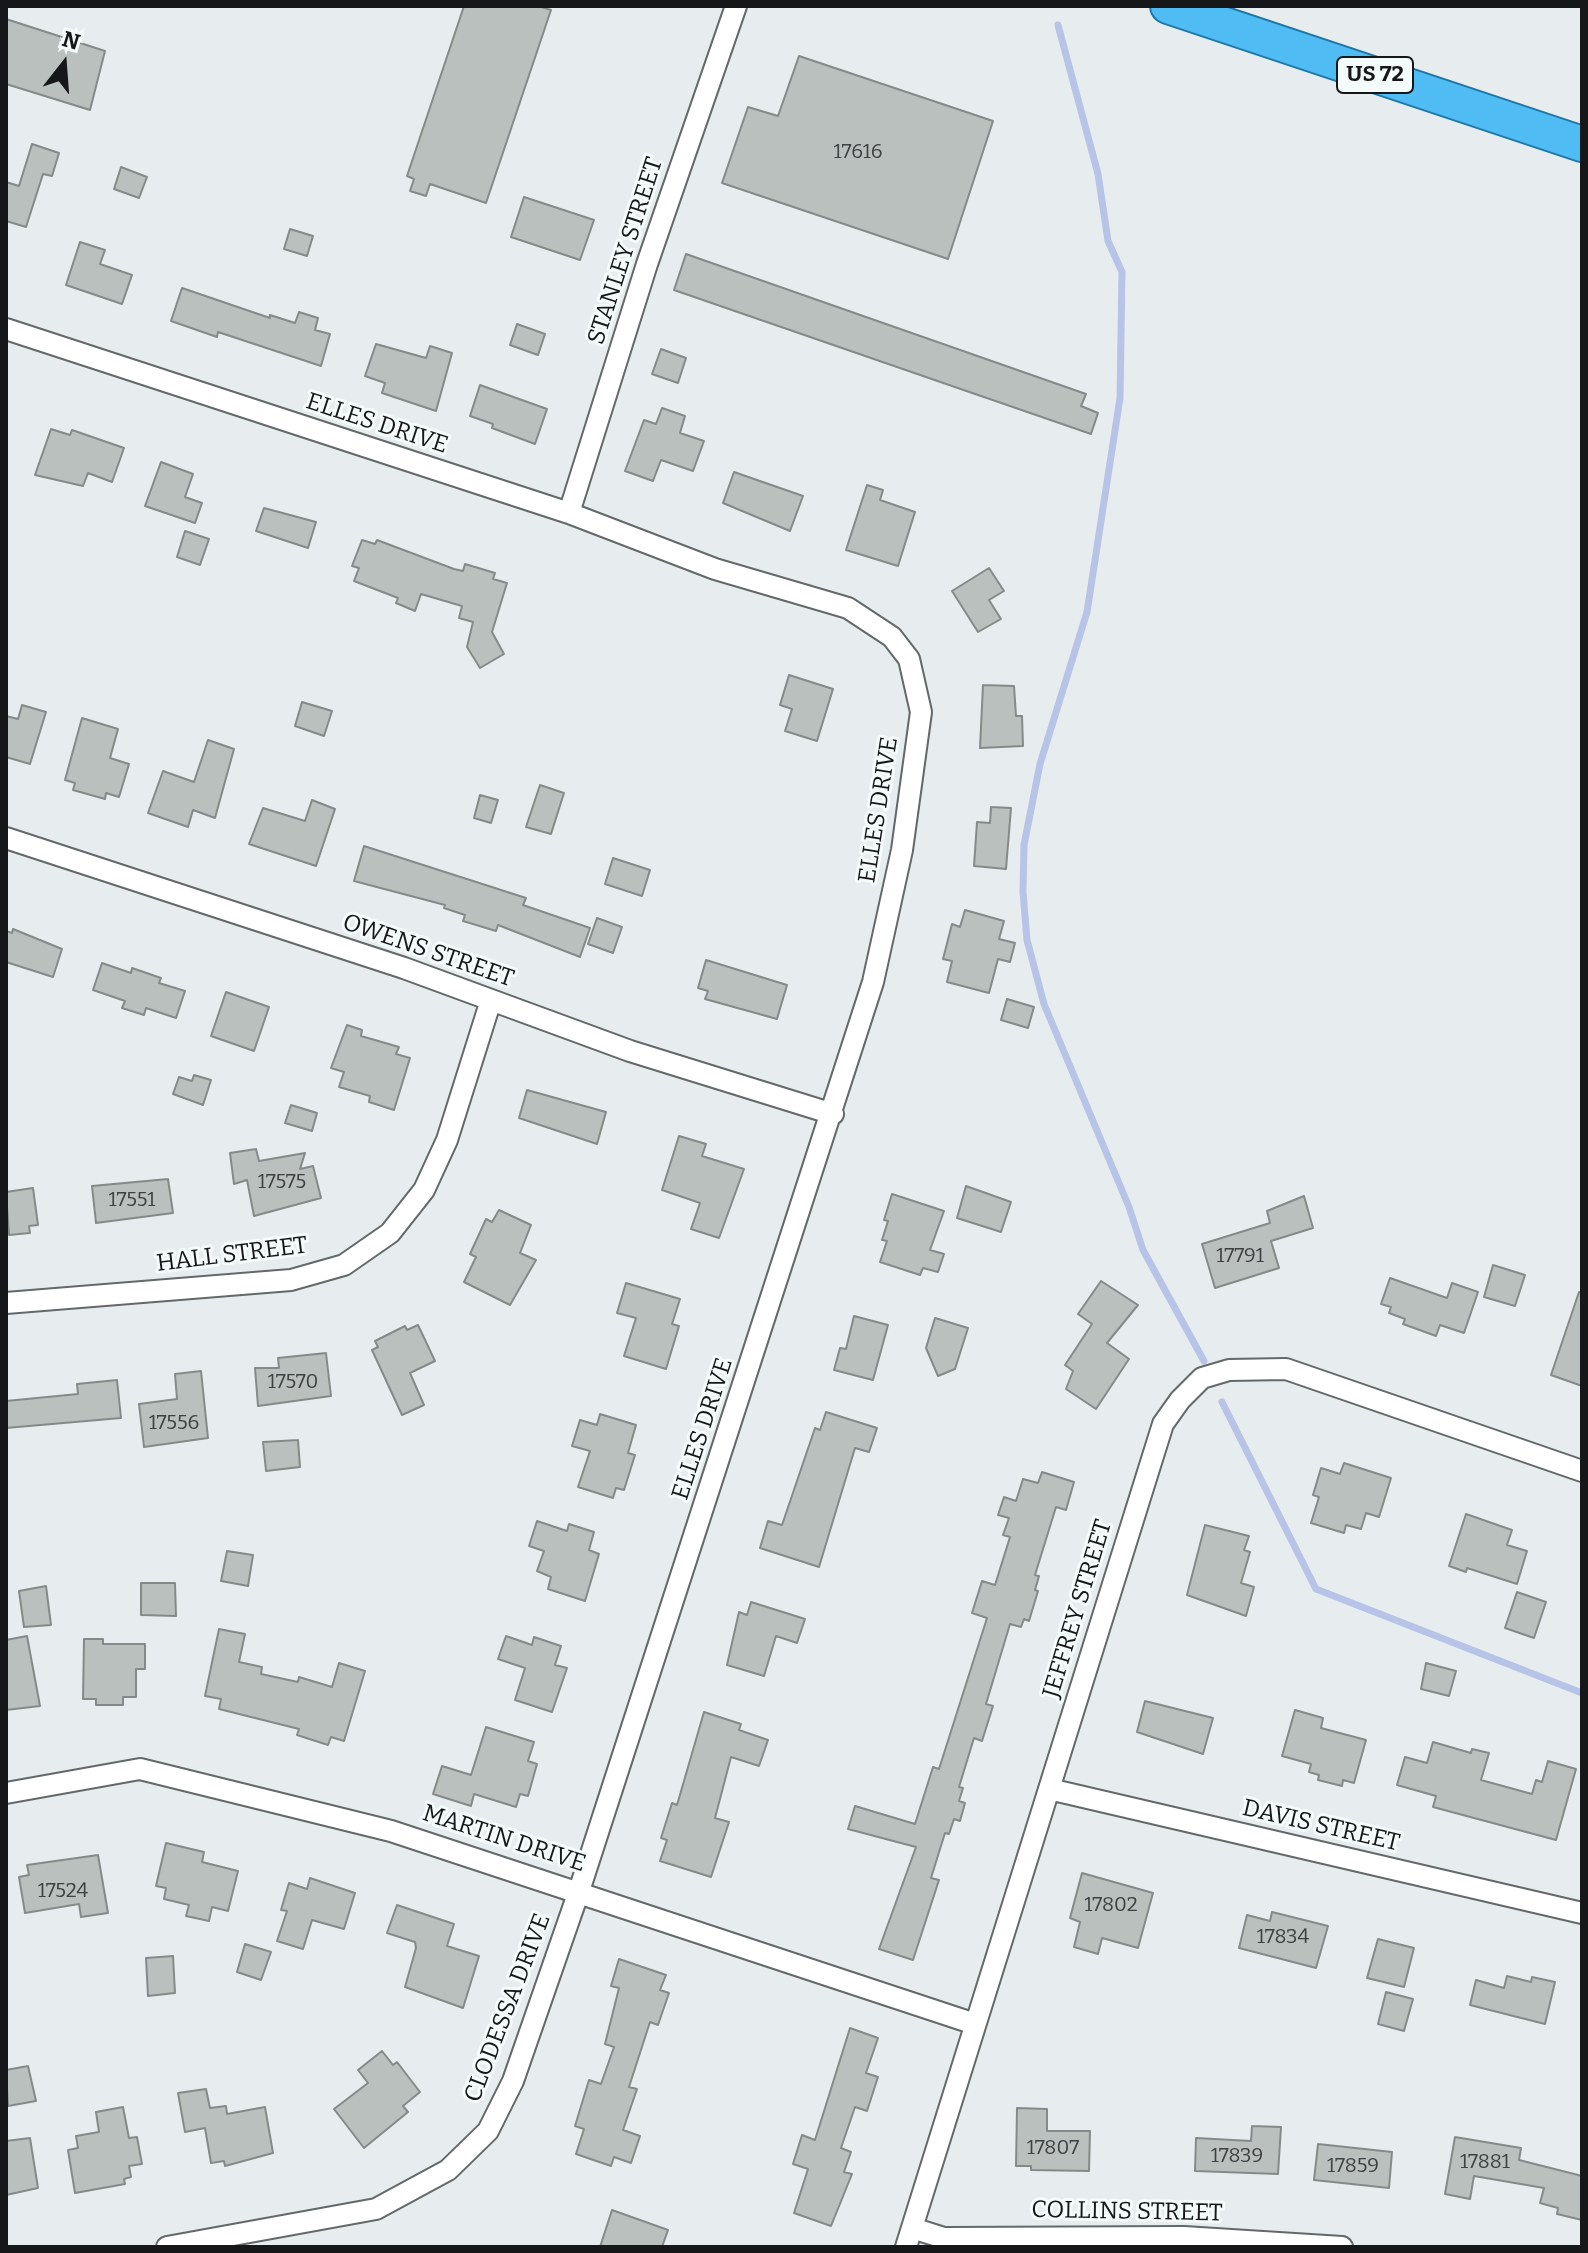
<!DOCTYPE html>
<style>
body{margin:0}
#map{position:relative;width:1588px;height:2253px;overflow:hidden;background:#e7edee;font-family:Bitter,serif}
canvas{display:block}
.frame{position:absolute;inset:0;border:8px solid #151718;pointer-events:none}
.north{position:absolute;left:24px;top:24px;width:80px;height:80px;-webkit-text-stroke:6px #f4fbfb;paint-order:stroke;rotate:17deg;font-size:22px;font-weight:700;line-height:32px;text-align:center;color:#151718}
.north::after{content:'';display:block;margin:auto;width:28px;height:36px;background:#151718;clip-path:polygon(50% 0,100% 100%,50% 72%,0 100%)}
</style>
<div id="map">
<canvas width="1588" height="2253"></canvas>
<div class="frame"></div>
<div class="north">N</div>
</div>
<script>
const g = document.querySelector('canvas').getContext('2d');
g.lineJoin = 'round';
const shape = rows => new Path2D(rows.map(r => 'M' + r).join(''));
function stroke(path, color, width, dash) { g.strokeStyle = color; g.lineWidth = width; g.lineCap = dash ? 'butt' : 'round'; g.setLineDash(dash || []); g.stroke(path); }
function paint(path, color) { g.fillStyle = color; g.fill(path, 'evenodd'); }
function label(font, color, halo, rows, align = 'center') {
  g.font = font + ' Bitter,serif'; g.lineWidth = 6; g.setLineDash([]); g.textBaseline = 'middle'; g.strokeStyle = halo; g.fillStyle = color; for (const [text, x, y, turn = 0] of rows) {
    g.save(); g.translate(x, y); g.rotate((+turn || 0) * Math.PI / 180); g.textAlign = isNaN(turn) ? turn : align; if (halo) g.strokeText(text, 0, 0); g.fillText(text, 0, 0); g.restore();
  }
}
const stream = shape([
 [1058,25,1098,174,1108,241,1122,272,1120,398,1087,612,1040,764,1024,845,1023,892,1027,940,1044,1004,1129,1207,1143,1250,1204,1361],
 [1222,1402,1316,1589,1582,1693]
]);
const building = shape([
 [464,6,538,6,551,10,486,203,430,184,426,196,410,191,414,179,407,176,464,6],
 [6,19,105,51,90,110,6,84,6,19],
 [799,56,993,121,948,259,722,183,748,107,778,116,799,56],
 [32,144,59,153,52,176,43,174,26,227,6,221,6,182,19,186,32,144],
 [121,167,147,177,139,198,114,189,121,167],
 [524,197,594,220,580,260,511,237,524,197],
 [290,229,313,236,307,256,284,249,290,229],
 [80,242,105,250,100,264,132,275,122,304,66,285,80,242],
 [686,254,1086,394,1081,406,1098,413,1091,434,674,290,686,254],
 [182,288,270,318,270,315,295,323,299,312,318,318,315,330,330,334,321,366,218,332,217,337,171,321,182,288],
 [517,324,545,334,538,355,510,345,517,324],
 [376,344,426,358,430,346,452,353,436,411,382,393,385,383,365,376,376,344],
 [661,349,686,358,678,383,652,374,661,349],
 [480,385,547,409,535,444,492,428,493,424,470,416,480,385],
 [662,408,685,416,680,433,704,441,693,471,661,460,653,481,625,471,644,420,656,424,662,408],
 [51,429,70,435,72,430,124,448,112,482,88,473,83,486,35,475,51,429],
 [161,462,193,474,185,497,202,503,195,523,145,506,161,462],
 [734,472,803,496,790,531,723,503,734,472],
 [867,485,883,490,880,500,915,512,898,566,846,550,867,485],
 [264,508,316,522,308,548,256,531,264,508],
 [185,531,209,539,200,565,177,557,185,531],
 [362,540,375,544,377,540,454,569,463,571,465,564,495,573,493,579,507,583,492,632,504,654,480,668,467,647,473,622,459,618,462,606,421,594,415,611,396,603,398,598,354,581,359,568,352,566,362,540],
 [989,568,1004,591,989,600,1001,619,978,632,952,591,989,568],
 [789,675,833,689,817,741,785,731,792,709,780,705,789,675],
 [983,685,1014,686,1016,716,1022,716,1023,746,980,748,983,685],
 [302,702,332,711,324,736,295,726,302,702],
 [22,705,46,712,30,764,6,757,6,716,18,719,22,705],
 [82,718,118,729,110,758,129,764,119,797,106,793,105,799,73,790,75,783,65,780,82,718],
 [208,740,234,749,215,818,193,810,188,827,148,813,163,771,194,782,208,740],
 [540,785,564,793,551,834,526,827,540,785],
 [480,795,498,800,491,823,474,818,480,795],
 [312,800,335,809,316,866,249,844,263,808,305,821,312,800],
 [991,807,1011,808,1006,869,974,866,977,822,990,823,991,807],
 [364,846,526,898,523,905,590,928,580,957,498,925,496,931,463,921,465,915,444,908,445,905,354,881,364,846],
 [613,858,650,870,642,896,605,884,613,858],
 [965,910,1004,921,999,939,1015,943,1010,962,998,959,989,993,947,982,952,961,943,959,952,924,960,927,965,910],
 [597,918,622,927,613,953,588,944,597,918],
 [13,929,62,949,53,977,6,962,6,931,12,933,13,929],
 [706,960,787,985,777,1019,705,999,708,991,698,988,706,960],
 [102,963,131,973,132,968,161,978,159,983,185,991,176,1018,146,1008,144,1015,122,1008,125,1001,93,990,102,963],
 [226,992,269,1007,254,1051,211,1036,226,992],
 [1007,999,1034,1007,1028,1028,1001,1020,1007,999],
 [347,1025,362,1030,361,1036,399,1047,396,1054,410,1058,394,1110,369,1102,370,1096,339,1087,344,1072,331,1068,347,1025],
 [194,1075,211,1080,203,1105,173,1094,179,1077,192,1081,194,1075],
 [527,1090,606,1112,597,1144,519,1118,527,1090],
 [291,1105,317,1113,312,1131,285,1123,291,1105],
 [679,1136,706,1144,702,1156,744,1169,719,1238,691,1229,700,1203,662,1190,679,1136],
 [256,1149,259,1161,305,1153,300,1169,313,1166,321,1198,254,1216,247,1180,234,1184,230,1153,256,1149],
 [168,1179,173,1213,96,1223,92,1186,168,1179],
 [966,1186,1011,1202,1001,1232,957,1218,966,1186],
 [33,1188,38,1225,29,1226,30,1233,9,1235,6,1192,33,1188],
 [892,1194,944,1211,930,1250,944,1254,938,1272,923,1268,920,1275,880,1262,887,1241,882,1240,888,1221,884,1220,892,1194],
 [1304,1196,1313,1228,1271,1241,1279,1268,1215,1288,1202,1244,1270,1223,1267,1211,1304,1196],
 [499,1210,531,1225,520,1253,536,1260,510,1305,464,1282,476,1257,470,1254,486,1219,492,1222,499,1210],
 [1493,1265,1525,1275,1515,1306,1484,1297,1493,1265],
 [1390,1278,1447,1298,1452,1283,1478,1292,1464,1333,1440,1325,1436,1336,1403,1324,1405,1319,1389,1313,1391,1307,1381,1304,1390,1278],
 [1101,1281,1138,1305,1107,1343,1129,1359,1096,1409,1066,1389,1073,1371,1065,1365,1092,1324,1078,1314,1101,1281],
 [626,1283,680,1299,672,1324,679,1326,666,1369,624,1356,636,1318,617,1313,626,1283],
 [1579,1292,1582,1293,1582,1386,1551,1375,1579,1292],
 [854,1316,888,1325,873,1380,834,1370,840,1348,846,1349,854,1316],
 [935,1318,968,1328,955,1369,938,1376,926,1348,935,1318],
 [418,1325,435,1361,410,1373,424,1405,402,1415,372,1350,378,1347,375,1341,405,1326,407,1330,418,1325],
 [326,1353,331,1396,258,1406,255,1368,279,1368,278,1358,326,1353],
 [201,1371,208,1438,144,1447,139,1404,177,1399,175,1374,201,1371],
 [117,1380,121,1418,6,1428,6,1401,78,1394,77,1384,117,1380],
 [826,1412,877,1428,869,1452,855,1448,819,1567,760,1548,768,1521,782,1525,815,1428,820,1430,826,1412],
 [600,1414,636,1425,628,1453,635,1455,624,1490,616,1488,613,1498,578,1487,590,1451,572,1446,580,1420,597,1425,600,1414],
 [298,1440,300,1467,266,1471,263,1442,298,1440],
 [1344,1463,1391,1478,1379,1517,1366,1513,1361,1529,1346,1525,1344,1533,1311,1523,1319,1497,1313,1495,1321,1468,1340,1474,1344,1463],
 [1042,1472,1074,1482,1066,1510,1056,1507,1035,1575,1039,1576,1035,1590,1038,1591,1029,1621,1024,1619,1021,1627,1010,1624,986,1704,993,1706,982,1741,974,1738,959,1787,963,1788,959,1801,965,1803,960,1821,954,1819,949,1834,945,1833,931,1878,939,1880,913,1960,879,1949,916,1847,848,1829,855,1806,915,1824,933,1767,939,1769,987,1618,972,1613,982,1581,995,1585,1010,1537,1003,1535,1009,1518,998,1515,1004,1497,1016,1501,1023,1479,1038,1483,1042,1472],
 [1466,1514,1512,1530,1507,1545,1527,1551,1517,1584,1467,1568,1466,1572,1449,1566,1466,1514],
 [537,1521,567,1531,569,1524,594,1532,589,1550,599,1554,585,1601,548,1589,551,1577,537,1571,544,1551,529,1546,537,1521],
 [1205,1525,1249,1536,1244,1550,1250,1552,1241,1583,1254,1587,1246,1616,1187,1595,1205,1525],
 [227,1551,253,1555,248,1586,221,1581,227,1551],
 [141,1583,175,1583,176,1616,141,1615,141,1583],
 [46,1586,51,1625,24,1627,19,1591,46,1586],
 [1517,1592,1546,1602,1534,1638,1505,1628,1517,1592],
 [751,1602,805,1619,797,1643,776,1636,764,1676,727,1665,739,1612,747,1615,751,1602],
 [219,1629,245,1634,239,1662,262,1667,261,1674,298,1682,299,1677,332,1687,339,1663,365,1671,344,1741,331,1737,328,1745,297,1735,299,1729,219,1709,221,1699,205,1696,219,1629],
 [27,1636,40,1706,6,1710,6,1640,27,1636],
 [506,1636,532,1645,534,1637,561,1646,555,1665,567,1668,552,1712,515,1700,525,1668,498,1659,506,1636],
 [84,1639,103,1639,103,1644,145,1644,145,1669,136,1669,136,1697,123,1697,123,1705,96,1705,96,1699,83,1699,84,1639],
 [1426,1663,1456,1671,1449,1696,1421,1689,1426,1663],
 [1145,1701,1213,1718,1203,1754,1137,1732,1145,1701],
 [1295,1710,1323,1718,1321,1728,1366,1740,1354,1783,1343,1780,1342,1786,1318,1780,1319,1775,1309,1772,1311,1764,1282,1756,1295,1710],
 [704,1712,741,1724,739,1730,768,1740,759,1766,731,1757,715,1818,729,1822,711,1877,660,1861,667,1840,661,1838,672,1803,677,1805,704,1712],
 [486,1727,534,1742,528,1761,537,1764,528,1796,520,1794,516,1807,474,1794,471,1806,433,1794,442,1766,471,1775,486,1727],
 [1433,1742,1471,1753,1472,1749,1489,1753,1481,1780,1532,1794,1536,1780,1542,1782,1548,1761,1576,1769,1556,1840,1433,1807,1436,1796,1397,1785,1405,1757,1427,1763,1433,1742],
 [166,1843,204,1852,202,1862,238,1871,228,1911,212,1907,209,1921,186,1916,189,1905,164,1899,166,1888,156,1886,166,1843],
 [98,1855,108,1913,81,1917,79,1904,25,1913,19,1877,29,1875,27,1865,98,1855],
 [1082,1873,1153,1893,1138,1948,1102,1938,1098,1954,1074,1947,1080,1922,1070,1918,1082,1873],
 [310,1878,355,1893,344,1929,312,1920,303,1949,277,1941,287,1911,281,1910,289,1883,307,1889,310,1878],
 [397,1905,454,1924,447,1946,479,1956,463,2008,405,1987,416,1948,415,1942,387,1933,397,1905],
 [1272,1912,1328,1926,1316,1968,1239,1948,1247,1915,1270,1921,1272,1912],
 [1378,1939,1414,1948,1404,1987,1367,1978,1378,1939],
 [245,1944,271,1952,261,1980,237,1972,245,1944],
 [173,1956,175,1993,148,1996,146,1958,173,1956],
 [619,1959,666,1975,660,1990,669,1993,658,2025,650,2022,629,2087,637,2089,623,2130,640,2136,631,2163,614,2157,611,2166,576,2154,584,2129,575,2126,589,2080,601,2084,614,2047,605,2044,619,1988,611,1986,619,1959],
 [1507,1976,1531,1982,1532,1977,1555,1982,1545,2024,1470,2005,1476,1980,1504,1988,1507,1976],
 [1386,1992,1413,1999,1404,2031,1378,2024,1386,1992],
 [850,2028,878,2038,866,2073,878,2077,867,2111,855,2107,841,2148,851,2152,844,2172,852,2174,831,2226,794,2213,808,2169,793,2164,802,2135,815,2140,850,2028],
 [382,2051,393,2065,397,2062,420,2092,403,2106,408,2112,364,2148,334,2109,368,2083,358,2070,382,2051],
 [28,2066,36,2101,8,2106,6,2070,28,2066],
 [206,2089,210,2108,226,2106,227,2114,265,2107,273,2153,225,2166,224,2161,211,2163,205,2128,185,2132,178,2093,206,2089],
 [123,2107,129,2138,137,2137,142,2164,129,2166,131,2177,124,2179,125,2184,75,2193,68,2150,78,2148,76,2136,99,2132,96,2112,123,2107],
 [1017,2108,1047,2109,1047,2131,1090,2131,1089,2171,1031,2170,1031,2166,1016,2166,1017,2108],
 [1252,2126,1281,2127,1278,2174,1195,2171,1196,2138,1251,2141,1252,2126],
 [1455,2137,1521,2148,1519,2160,1582,2176,1582,2220,1557,2214,1558,2208,1540,2203,1544,2188,1474,2176,1470,2199,1445,2194,1455,2137],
 [30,2138,38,2188,6,2195,6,2141,30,2138],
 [1318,2144,1392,2152,1389,2188,1314,2180,1318,2144],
 [612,2210,668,2230,662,2247,600,2247,612,2210]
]);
const minor = shape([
 [6,329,569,513,715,569,848,608,892,637,909,659,921,712,902,850,873,982,579,1891,513,2081,488,2131,448,2170,376,2209,167,2247],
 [569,513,647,264,736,6],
 [6,838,404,968,630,1051,833,1114],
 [6,1303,291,1280,344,1265,390,1233,424,1190,447,1140,491,1000],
 [1049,1789,1582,1913],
 [6,1793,140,1769,391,1831,975,2024],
 [912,2228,944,2238,1184,2237,1342,2247],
 [906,2247,1163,1424,1180,1400,1202,1378,1229,1370,1286,1369,1582,1471]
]);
const trunk = shape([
 [1168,6,1582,144]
]);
const numberNames = [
 ["17616",858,152],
 ["17575",282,1182],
 ["17551",132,1200],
 ["17791",1240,1256],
 ["17570",293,1382],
 ["17556",174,1423],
 ["17524",63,1891],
 ["17802",1111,1905],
 ["17834",1283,1937],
 ["17807",1053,2148],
 ["17839",1237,2156],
 ["17881",1485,2162],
 ["17859",1353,2166]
];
const shields = [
 [1375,75,76]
];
const shieldNames = [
 ["US 72",1375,75]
];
const streetNames = [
 ["STANLEY STREET",626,251,-72],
 ["ELLES DRIVE",377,424,18],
 ["ELLES DRIVE",879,810,-81],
 ["OWENS STREET",428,951,19],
 ["HALL STREET",232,1255,-7],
 ["ELLES DRIVE",703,1429,-72],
 ["JEFFREY STREET",1078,1609,-73],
 ["DAVIS STREET",1321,1826,13],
 ["MARTIN DRIVE",504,1839,18],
 ["CLODESSA DRIVE",508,2008,-69],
 ["COLLINS STREET",1127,2212,1]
];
stroke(stream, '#b7c4e7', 7);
paint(building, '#bac0be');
stroke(building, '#858a89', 2);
stroke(minor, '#636869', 24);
stroke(trunk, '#1f77a6', 38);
stroke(minor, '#fff', 20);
stroke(trunk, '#50bcf4', 34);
label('20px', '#3e4142', null, numberNames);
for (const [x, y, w] of shields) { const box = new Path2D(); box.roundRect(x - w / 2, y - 18, w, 36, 6); g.fillStyle = '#f4fbfb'; g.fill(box); stroke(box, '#151718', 2); }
label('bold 22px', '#151718', null, shieldNames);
label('24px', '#151718', '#f4fbfb', streetNames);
</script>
